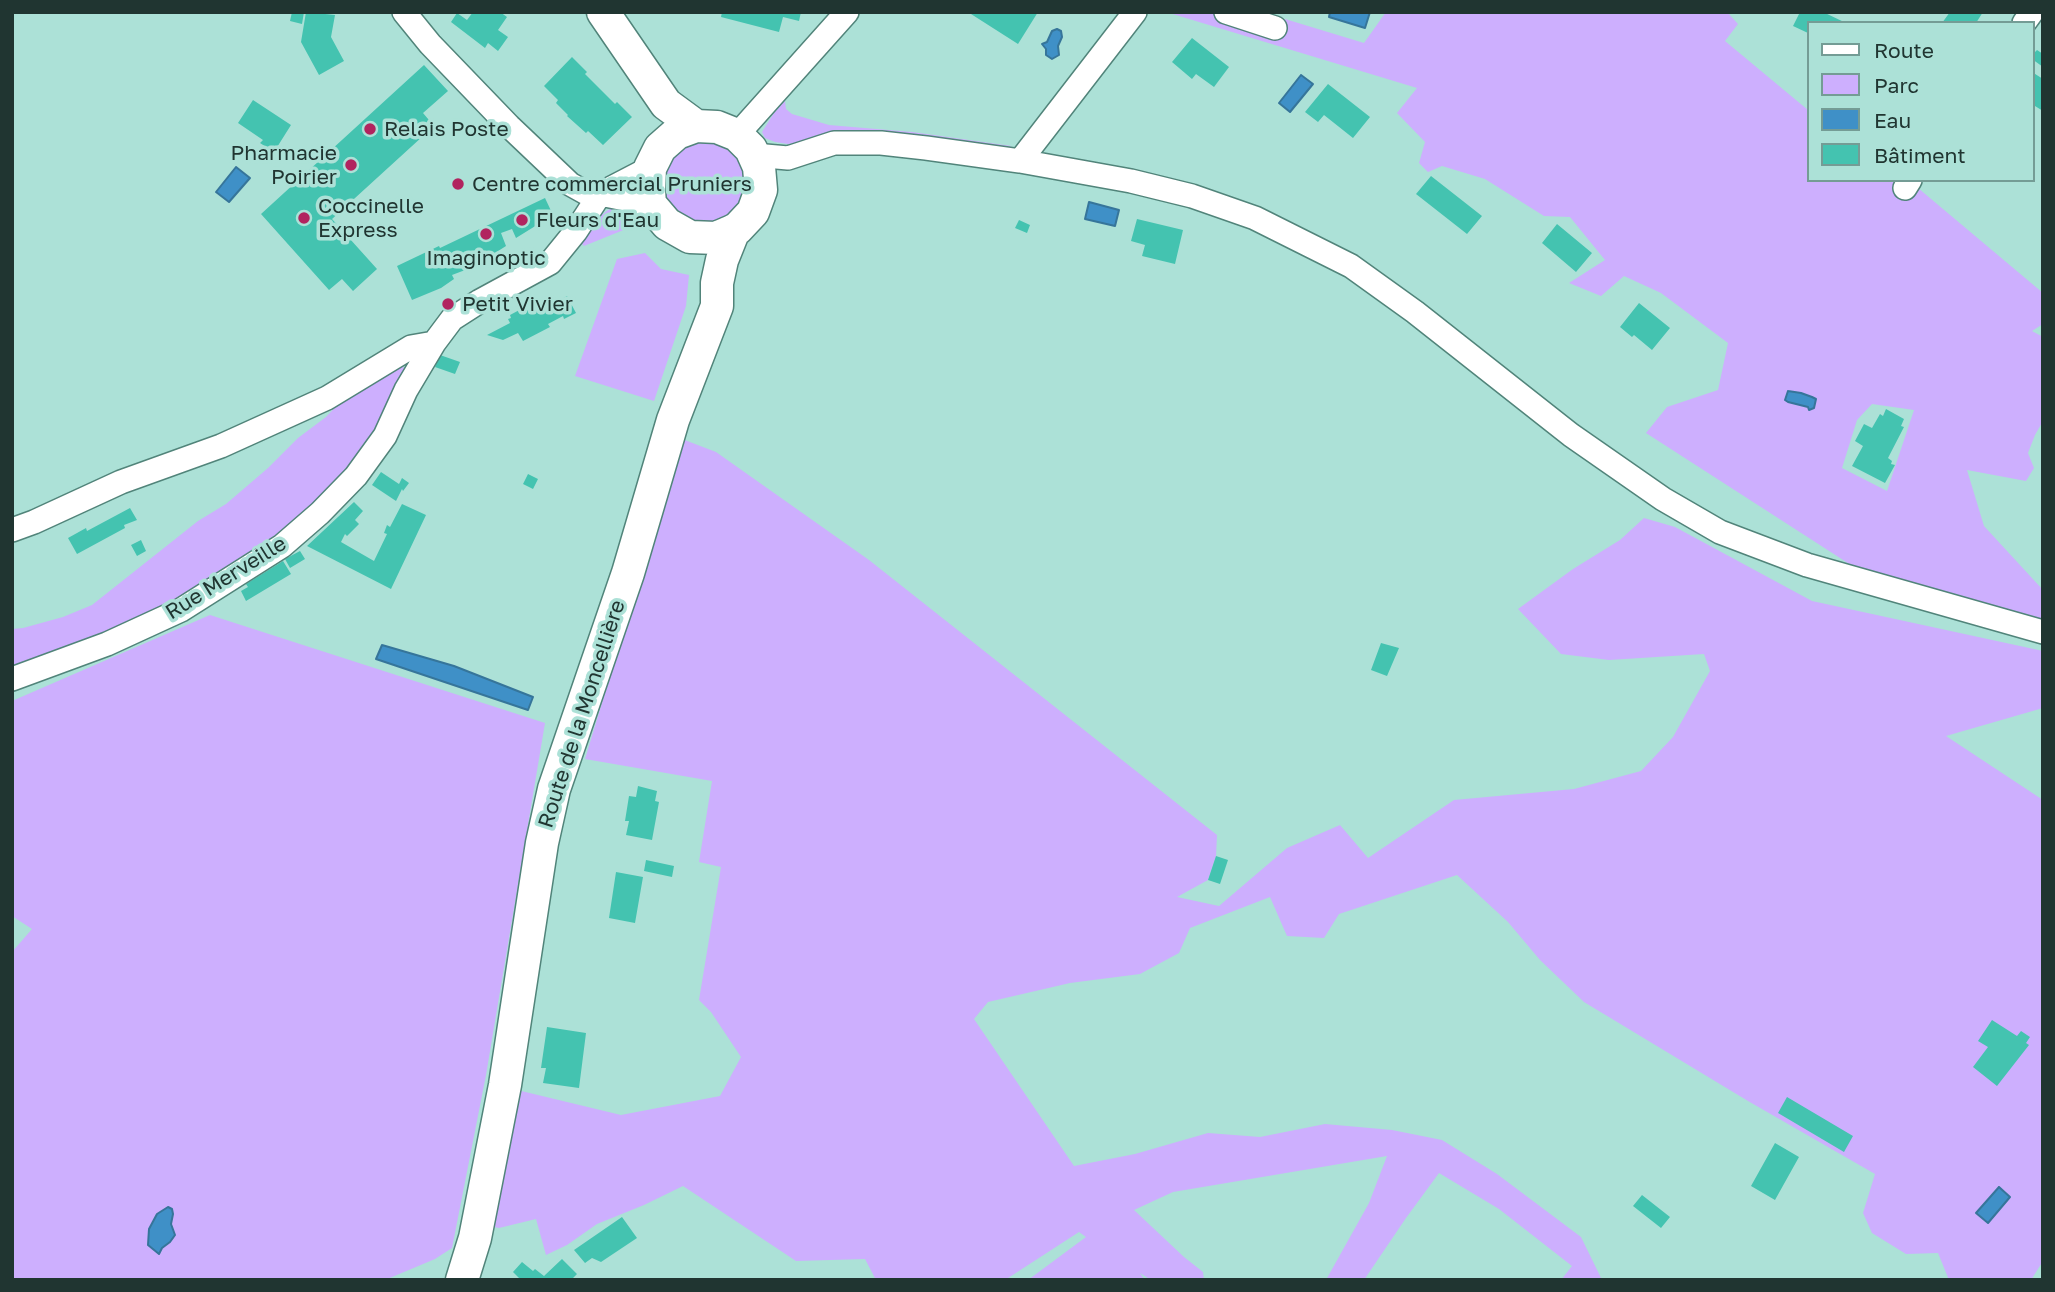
<!DOCTYPE html>
<meta charset="utf-8">
<style>
body{margin:0}
#map{position:relative;width:2055px;height:1292px;overflow:hidden;background:#ace1d7;font-family:"Golos Text",sans-serif}
canvas{display:block}
.frame{position:absolute;inset:0;border:14px solid #203531;pointer-events:none}
.legend{position:absolute;left:1807px;top:21px;width:228px;height:161px;box-sizing:border-box;background:#ace1d7;border:2px solid #749c95;margin:0;padding:9px 12px;list-style:none;font-size:21px;color:#203531}
.legend li{display:flex;align-items:center;gap:14px;height:35px}
.legend b{width:35px;border:2px solid #749c95}
</style>
<div id="map">
<canvas width="2055" height="1292"></canvas>
<div class="frame"></div>
<ul class="legend">
<li><b style="height:9px;background:#fff"></b>Route</li>
<li><b style="height:19px;background:#cdaffe"></b>Parc</li>
<li><b style="height:19px;background:#3f90c7"></b>Eau</li>
<li><b style="height:19px;background:#44c3b0"></b>Bâtiment</li>
</ul>
</div>
<script>
const g = document.querySelector('canvas').getContext('2d');
g.lineJoin = 'round';
function paint(path, color) { g.fillStyle = color; g.fill(path, 'evenodd'); }
const shape = rows => new Path2D(rows.map(r => 'M' + r).join(''));
function stroke(path, color, width, dash) { g.strokeStyle = color; g.lineWidth = width; g.lineCap = dash ? 'butt' : 'round'; g.setLineDash(dash || []); g.stroke(path); }
function label(font, color, halo, rows, align = 'center') {
  g.font = font + ' "Golos Text",sans-serif'; g.lineWidth = 7; g.setLineDash([]); g.textBaseline = 'middle'; g.strokeStyle = halo; g.fillStyle = color; for (const [text, x, y, turn = 0] of rows) {
    g.save(); g.translate(x, y); g.rotate((+turn || 0) * Math.PI / 180); g.textAlign = isNaN(turn) ? turn : align; if (halo) g.strokeText(text, 0, 0); g.fillText(text, 0, 0); g.restore();
  }
}
const green = shape([
 [1166,12,1208,12,1278,34,1285,19,1364,43,1386,12,1727,12,1738,24,1725,41,1808,110,1808,180,1904,180,1918,188,2043,293,2043,324,2032,331,2043,337,2043,421,2035,435,2028,453,2034,468,2026,481,1967,470,1984,526,2043,590,2043,622,1854,567,1646,433,1667,407,1718,390,1728,343,1661,293,1624,276,1601,296,1569,283,1605,260,1570,217,1544,216,1485,179,1442,166,1428,172,1419,163,1425,142,1397,113,1417,88],
 [1872,404,1914,410,1887,491,1842,468,1857,420],
 [785,101,786,109,792,114,829,125,912,132,1011,146,1004,153,830,137,788,144,775,142,765,138,762,132,774,113],
 [701,138,730,144,749,167,742,210,717,226,689,223,668,204,663,191,667,163,675,151],
 [619,206,626,215,626,229,584,246,582,244,597,219,608,210],
 [645,253,661,269,689,275,686,306,654,401,575,376,617,259],
 [396,367,403,367,408,372,377,435,346,475,288,530,163,610,90,642,12,667,12,629,23,628,63,617,92,605,198,521,226,504,268,468,298,438,326,417,345,397],
 [682,439,716,452,869,560,1217,835,1216,856,1208,880,1177,897,1219,906,1287,848,1340,825,1368,858,1454,800,1574,789,1641,771,1673,737,1710,671,1704,654,1609,660,1561,654,1518,609,1573,569,1620,540,1644,518,1675,527,1812,601,2043,651,2043,708,1946,736,2043,800,2043,1261,2031,1280,1949,1280,1938,1253,1906,1254,1872,1233,1863,1213,1875,1174,1748,1101,1584,1002,1540,960,1508,922,1457,875,1339,914,1324,938,1287,936,1270,897,1190,928,1179,953,1140,974,1070,983,988,1002,974,1019,1074,1166,1135,1154,1208,1133,1260,1137,1325,1124,1392,1130,1442,1140,1497,1174,1581,1237,1602,1280,1561,1280,1572,1266,1499,1209,1439,1173,1406,1218,1364,1280,1326,1280,1369,1203,1387,1156,1173,1192,1134,1210,1184,1257,1203,1272,1204,1280,1151,1280,1140,1273,1145,1280,1028,1280,1086,1237,1079,1232,1005,1280,876,1280,865,1259,796,1261,683,1186,644,1205,597,1224,567,1245,546,1255,536,1219,499,1228,489,1226,513,1089,621,1115,720,1096,741,1057,711,1012,699,1000,721,867,699,862,712,781,585,759],
 [210,615,545,723,486,1075,452,1248,435,1259,385,1280,12,1280,12,952,32,929,12,916,12,701]
]);
const water = shape([
 [1330,12,1370,12,1365,28,1329,17,1330,12],
 [1057,29,1061,31,1062,37,1058,46,1059,55,1052,59,1046,55,1046,49,1042,44,1047,42,1052,31,1057,29],
 [1301,75,1313,84,1290,112,1279,103,1301,75],
 [236,167,250,178,229,202,216,192,236,167],
 [1089,202,1119,210,1115,226,1085,219,1089,202],
 [1788,391,1801,393,1812,397,1816,399,1814,408,1809,410,1808,407,1788,402,1785,400,1788,391],
 [382,645,454,666,533,697,528,710,376,659,382,645],
 [1999,1187,2010,1197,1988,1223,1976,1213,1999,1187],
 [168,1207,172,1209,173,1214,171,1224,175,1235,170,1242,162,1248,159,1254,148,1245,149,1229,157,1214,168,1207]
]);
const building = shape([
 [292,12,304,12,302,24,290,21],
 [306,12,335,15,331,37,344,61,319,75,301,42],
 [473,12,500,12,507,17,498,30,508,37,498,51,488,43,485,48,451,22,457,13,467,20],
 [722,12,801,12,799,21,783,17,779,32,721,17],
 [972,12,1038,12,1018,44,971,14],
 [1800,12,1823,12,1846,23,1808,23,1808,33,1793,26],
 [1950,12,1983,12,1976,23,1942,23],
 [1192,38,1229,67,1214,87,1196,74,1192,79,1172,62],
 [2037,50,2043,54,2043,67,2032,59,2032,55],
 [572,57,587,72,585,74,615,104,617,102,632,117,603,145,588,131,586,133,567,116,568,115,556,103,558,100,544,86],
 [424,65,448,91,423,113,434,126,332,219,377,269,353,291,342,279,329,290,261,214],
 [2032,72,2043,79,2043,111,2035,106,2032,109],
 [1328,84,1370,117,1353,138,1324,115,1318,122,1305,112],
 [253,100,291,125,274,152,260,143,263,140,238,123],
 [1431,176,1482,216,1467,234,1416,194],
 [545,198,553,215,516,238,512,229,501,233,506,246,473,267,452,275,454,279,441,288,412,300,397,266,439,246,440,248],
 [1137,219,1183,230,1175,264,1142,256,1145,245,1131,241],
 [1019,220,1030,225,1027,233,1015,228],
 [1557,224,1592,253,1576,272,1542,243],
 [567,296,576,313,564,319,563,316,548,324,550,327,523,341,518,333,503,340,487,335,510,323,508,319,511,318,510,315,525,307,527,310,539,304,540,306,554,300,555,303],
 [1639,303,1670,328,1652,350,1634,335,1632,337,1620,327],
 [440,355,460,362,455,374,435,367],
 [1886,409,1904,419,1901,426,1904,427,1888,458,1892,461,1891,464,1895,465,1885,483,1852,466,1863,446,1855,441,1864,424,1872,428,1880,414,1883,416],
 [381,472,399,484,402,478,409,483,403,491,402,489,396,501,372,485],
 [528,474,538,479,533,489,523,484],
 [354,502,363,511,355,520,359,524,347,536,345,534,341,542,374,561,387,534,384,533,387,525,390,527,402,504,426,515,391,589,307,546],
 [130,508,137,520,124,525,125,528,77,554,68,538,86,528,87,531],
 [141,540,146,551,137,556,131,545],
 [300,551,305,559,290,568,285,559],
 [283,561,291,574,246,601,241,591,248,587,246,584],
 [1381,643,1399,648,1387,676,1371,670],
 [638,786,657,791,655,801,659,802,652,840,626,835,629,821,625,821,629,796,636,797],
 [1216,856,1228,860,1220,884,1208,880],
 [646,860,674,866,672,877,644,871],
 [616,872,643,877,635,923,609,918],
 [1992,1020,2017,1036,2021,1031,2030,1037,2026,1043,2029,1045,1997,1086,1973,1067,1988,1047,1978,1041],
 [547,1027,586,1033,579,1088,543,1083,546,1068,541,1068],
 [1787,1097,1853,1136,1844,1152,1778,1113],
 [1775,1143,1799,1157,1775,1200,1751,1186],
 [1642,1195,1670,1217,1661,1228,1633,1206],
 [622,1217,637,1238,601,1262,592,1258,585,1263,574,1250],
 [562,1259,577,1274,571,1280,521,1280,513,1272,522,1262,533,1271,535,1269,544,1276]
]);
const street = shape([
 [404,12,430,44,509,126,570,184,588,194,600,194,650,204],
 [1226,12,1275,28],
 [2024,23,2032,12],
 [737,135,847,12],
 [754,155,788,158,834,143,881,143,926,148,1020,161,1131,181,1192,196,1255,218,1351,266,1415,312,1571,435,1663,499,1720,532,1807,565,2043,632],
 [1020,161,1135,12],
 [1905,188,1910,180],
 [12,530,34,522,121,482,221,446,327,398,411,347,434,343],
 [12,679,107,644,181,610,282,546,320,513,356,476,385,436,406,390,434,343,452,319,480,301,550,263,576,231,600,194,650,168]
]);
const secondary = shape([
 [603,12,666,104,696,126],
 [696,126,717,127,737,135,751,149,759,167,761,190,753,212,737,229,716,238,690,237,667,224,650,204,649,191,650,168,660,148,677,133,696,126],
 [462,1280,475,1238,505,1085,542,843,554,789,628,573,673,420,717,306,717,283,722,260,734,230]
]);
const markers = [
 [370,129,7,"#b1245f"],
 [351,165,7,"#b1245f"],
 [458,184,7,"#b1245f"],
 [304,218,7,"#b1245f"],
 [522,220,7,"#b1245f"],
 [486,234,7,"#b1245f"],
 [448,304,7,"#b1245f"]
];
const poiNames = [
 ["Relais Poste",384,129],
 ["Pharmacie",337,153,"right"],
 ["Poirier",337,177,"right"],
 ["Centre commercial Pruniers",472,184],
 ["Coccinelle",318,206],
 ["Express",318,230],
 ["Fleurs d'Eau",536,220],
 ["Imaginoptic",486,258,"center"],
 ["Petit Vivier",462,304]
];
const streetNames = [
 ["Rue Merveille",226,578,-32],
 ["Route de la Moncellière",582,714,-72]
];
paint(green, '#cdaffe');
paint(water, '#3f90c7');
stroke(water, '#36759a', 2);
paint(building, '#44c3b0');
stroke(street, '#51847a', 26);
stroke(secondary, '#51847a', 35);
stroke(street, '#fff', 23);
stroke(secondary, '#fff', 32);
for (const [x, y, r, color] of markers) { const dot = new Path2D(); dot.arc(x, y, r, 0, 2 * Math.PI); g.fillStyle = color; g.fill(dot); stroke(dot, '#ace1d7', 2.5); }
label('21px', '#203531', '#ace1d7', poiNames, 'left');
label('21px', '#203531', '#ace1d7', streetNames);
</script>
